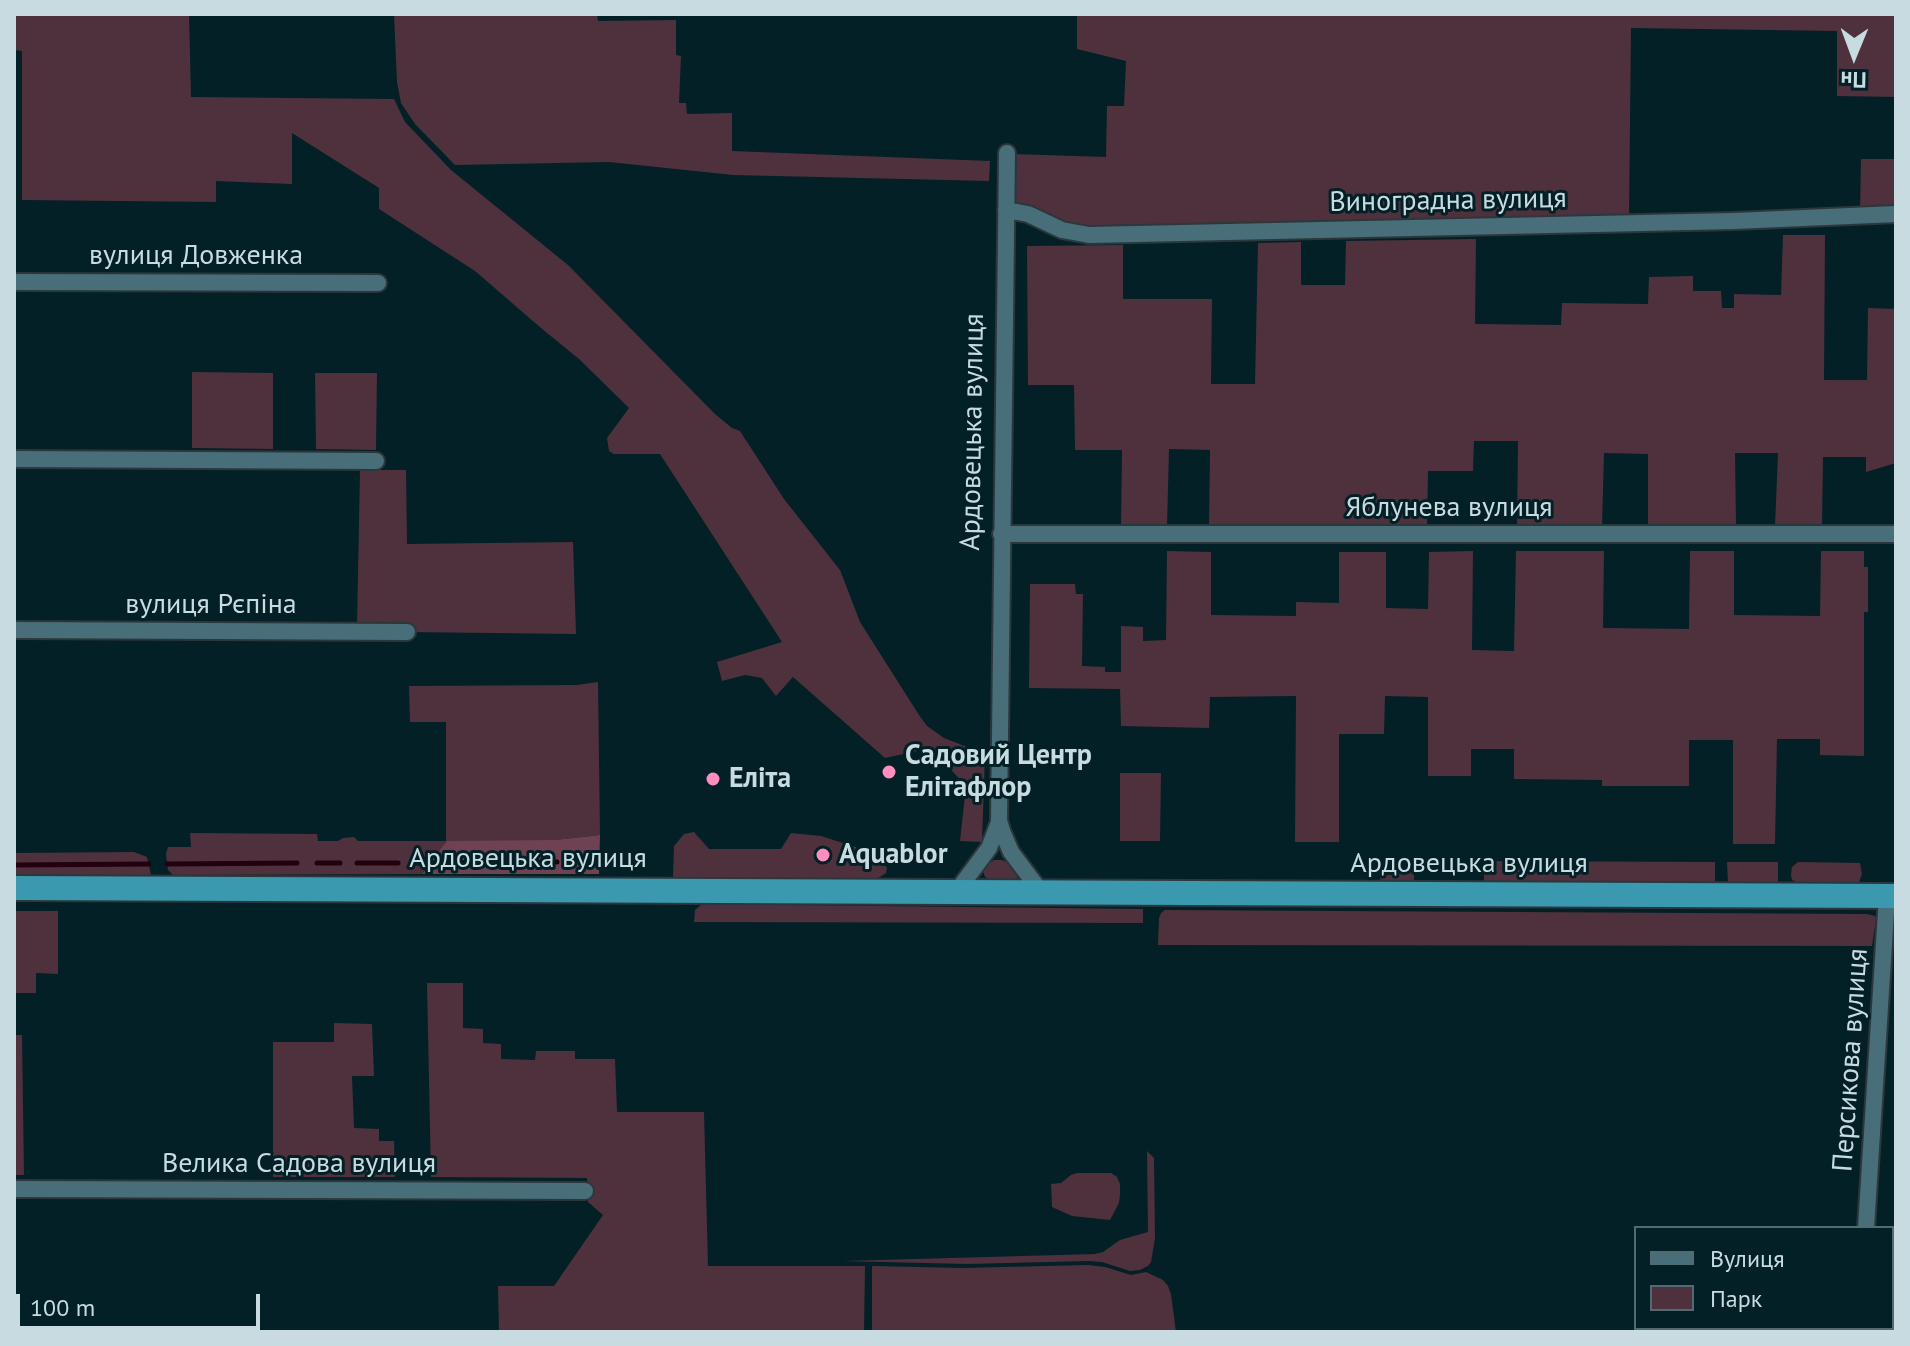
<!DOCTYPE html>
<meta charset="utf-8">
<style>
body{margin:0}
#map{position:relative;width:1910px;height:1346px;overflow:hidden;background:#032027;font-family:"PT Sans",sans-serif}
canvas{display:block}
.frame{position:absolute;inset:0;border:16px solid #c7dbe1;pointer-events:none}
.legend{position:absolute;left:1634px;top:1226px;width:260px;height:104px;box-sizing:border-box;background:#032027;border:2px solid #516b71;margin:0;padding:10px 14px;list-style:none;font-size:24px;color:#c7dbe1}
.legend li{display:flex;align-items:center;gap:16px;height:40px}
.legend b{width:40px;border:2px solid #516b71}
.north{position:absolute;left:1814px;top:16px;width:80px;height:80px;-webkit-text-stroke:6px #032027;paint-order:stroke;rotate:181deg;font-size:22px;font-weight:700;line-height:32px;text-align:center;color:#c7dbe1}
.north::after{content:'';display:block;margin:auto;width:28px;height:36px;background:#c7dbe1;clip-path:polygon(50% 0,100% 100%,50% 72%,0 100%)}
.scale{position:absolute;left:16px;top:1294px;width:244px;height:36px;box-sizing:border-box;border:4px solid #c7dbe1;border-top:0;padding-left:10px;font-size:24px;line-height:28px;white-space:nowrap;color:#c7dbe1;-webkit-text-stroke:6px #032027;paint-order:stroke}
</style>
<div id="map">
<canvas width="1910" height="1346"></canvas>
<div class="frame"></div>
<ul class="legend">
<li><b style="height:10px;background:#476e79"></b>Вулиця</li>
<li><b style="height:22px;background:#4e313c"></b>Парк</li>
</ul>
<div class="north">Пн</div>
<div class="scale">100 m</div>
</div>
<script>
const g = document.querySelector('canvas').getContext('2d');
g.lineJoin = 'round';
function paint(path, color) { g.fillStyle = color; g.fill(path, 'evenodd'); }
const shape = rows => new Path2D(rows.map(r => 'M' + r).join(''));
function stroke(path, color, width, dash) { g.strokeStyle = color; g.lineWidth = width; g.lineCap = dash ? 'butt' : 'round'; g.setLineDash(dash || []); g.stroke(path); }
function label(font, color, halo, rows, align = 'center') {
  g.font = font + ' "PT Sans",sans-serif'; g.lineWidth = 6; g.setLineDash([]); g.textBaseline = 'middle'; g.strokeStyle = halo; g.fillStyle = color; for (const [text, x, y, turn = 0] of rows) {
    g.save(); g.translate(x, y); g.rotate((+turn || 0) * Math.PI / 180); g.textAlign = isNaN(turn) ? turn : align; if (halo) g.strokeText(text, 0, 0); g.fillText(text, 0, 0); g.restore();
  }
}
const green = shape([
 [14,14,189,14,191,97,394,99,405,122,451,170,568,265,715,414,732,428,740,431,784,499,840,570,860,622,919,715,927,726,944,738,985,754,982,842,960,841,966,786,931,748,885,758,793,677,776,696,762,678,745,675,722,681,717,662,782,642,660,454,614,454,609,451,607,438,629,408,579,359,541,328,475,271,379,209,379,188,292,133,292,184,216,181,216,202,22,200,22,51,14,50],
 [394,14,597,14,598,21,676,20,676,55,681,56,679,103,686,103,687,114,732,113,732,151,990,161,989,181,733,175,609,162,455,165,415,124,401,103,397,82],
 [1077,14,1896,14,1896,97,1837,96,1837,31,1631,28,1629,216,1081,228,1014,206,1013,154,1106,157,1107,106,1124,106,1126,61,1077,49],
 [1861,159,1896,159,1896,209,1860,211],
 [1783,235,1825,235,1824,380,1867,380,1868,308,1896,309,1896,463,1866,472,1866,457,1823,457,1822,526,1775,526,1778,453,1735,453,1736,526,1648,527,1648,454,1604,453,1602,527,1517,527,1518,441,1474,441,1473,471,1428,471,1427,527,1209,527,1210,450,1169,449,1167,527,1121,527,1122,450,1075,450,1074,385,1028,385,1027,246,1123,245,1123,299,1212,299,1211,384,1255,384,1258,243,1301,242,1301,285,1345,285,1346,241,1476,239,1475,324,1561,325,1562,303,1648,304,1649,277,1693,276,1693,291,1721,291,1722,308,1734,308,1734,294,1781,295],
 [192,372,273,373,273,449,192,448],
 [315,373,377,373,376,450,316,449],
 [360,470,406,470,407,544,573,542,576,634,407,632,357,626],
 [1167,551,1211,552,1211,615,1296,616,1296,602,1339,603,1339,552,1386,552,1386,608,1428,609,1429,552,1473,551,1472,650,1514,651,1516,551,1604,551,1603,628,1689,629,1690,551,1734,551,1734,615,1820,616,1821,551,1864,551,1864,567,1868,567,1868,612,1864,612,1864,756,1820,755,1820,739,1777,739,1775,844,1733,844,1733,740,1689,740,1689,786,1602,786,1602,780,1514,779,1514,749,1471,749,1471,776,1428,776,1428,697,1385,696,1384,734,1339,734,1339,842,1295,842,1296,696,1210,697,1209,728,1121,726,1120,689,1029,688,1030,584,1075,584,1076,594,1083,594,1082,666,1105,667,1105,672,1121,672,1121,626,1143,627,1143,641,1166,640],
 [598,682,600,835,555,840,427,865,422,874,173,875,168,870,166,854,168,847,191,847,190,833,317,834,318,841,338,841,343,838,354,837,358,841,446,841,446,722,410,722,409,686,577,685],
 [1120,773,1161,773,1160,841,1120,841],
 [694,832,709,849,781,849,791,833,821,836,865,850,881,859,887,868,886,873,875,880,673,878,674,846,684,834],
 [134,852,147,857,151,875,14,876,14,853],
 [994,860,1002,860,1012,864,1019,872,1017,878,1011,880,991,880,985,877,983,871,985,866],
 [1491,861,1715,862,1715,884,1484,883,1484,866],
 [1727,862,1778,862,1778,884,1728,884],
 [1798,862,1860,863,1862,874,1859,882,1853,885,1799,884,1792,880,1791,875,1792,867],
 [1380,867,1414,867,1414,883,1380,882],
 [702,904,1143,909,1143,923,694,922,695,910],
 [1165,910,1867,914,1875,916,1876,919,1872,946,1158,945,1159,918,1161,913],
 [14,911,58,911,58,974,36,973,36,993,15,993,15,1008],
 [427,983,463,983,463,1028,483,1029,483,1043,501,1044,501,1059,535,1060,536,1051,575,1051,575,1059,615,1059,617,1112,704,1112,708,1266,865,1266,864,1332,499,1332,498,1286,554,1286,603,1215,588,1202,587,1178,431,1177],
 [334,1023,372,1024,374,1076,352,1076,354,1128,379,1129,379,1141,394,1141,395,1177,273,1177,273,1042,334,1042],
 [14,1035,22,1035,24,1175,14,1175],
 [1147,1151,1154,1158,1155,1238,1151,1262,1148,1266,1140,1270,1130,1271,1102,1262,1089,1261,967,1264,842,1261,1095,1254,1103,1252,1120,1240,1148,1232],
 [1077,1173,1111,1173,1117,1177,1120,1184,1120,1194,1119,1203,1110,1220,1072,1216,1052,1207,1051,1184,1061,1183,1071,1175],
 [1088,1265,1105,1267,1131,1275,1146,1272,1163,1280,1168,1286,1171,1294,1176,1332,872,1332,872,1266,962,1268]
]);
const forest = shape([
 [600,835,599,874,422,874,447,841,555,840]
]);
const stream = shape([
 [317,863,340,863],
 [357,863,398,863],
 [415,863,557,862],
 [167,864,297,863],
 [14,865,149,864]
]);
const street = shape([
 [1007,153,999,820,1002,831,1011,852,1041,892],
 [1006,210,1028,214,1062,230,1089,235,1734,221,1896,214],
 [14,282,378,283],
 [14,459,376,461],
 [1001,534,1896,534],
 [14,630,407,632],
 [957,891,989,848,999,822],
 [14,1189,585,1191],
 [1866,1228,1887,896],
 [1864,1332,1864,1328]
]);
const highway = shape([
 [14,888,1896,896]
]);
const markers = [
 [889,772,8,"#fe8ebb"],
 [713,779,8,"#fe8ebb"],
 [823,855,8,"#fe8ebb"]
];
const streetNames = [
 ["Виноградна вулиця",1448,201,-1],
 ["вулиця Довженка",196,256],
 ["Ардовецька вулиця",973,432,-89],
 ["Яблунева вулиця",1449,508],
 ["вулиця Рєпіна",211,605],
 ["Ардовецька вулиця",528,859],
 ["Ардовецька вулиця",1469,864],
 ["Персикова вулиця",1851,1060,-86],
 ["Велика Садова вулиця",299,1164]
];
const poiNames = [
 ["Садовий Центр",905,756],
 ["Елітафлор",905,788],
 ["Еліта",729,779],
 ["Aquablor",839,855]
];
paint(green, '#4e313c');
paint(forest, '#6f4253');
stroke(stream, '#22000f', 5);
stroke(street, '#2c373c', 20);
stroke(highway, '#2c373c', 28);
stroke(street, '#476e79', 16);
stroke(highway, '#3a98af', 24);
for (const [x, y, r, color] of markers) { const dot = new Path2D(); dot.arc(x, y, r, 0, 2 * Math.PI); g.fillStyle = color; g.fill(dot); stroke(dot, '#032027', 3); }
label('28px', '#c7dbe1', '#032027', streetNames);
label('bold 28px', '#c7dbe1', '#032027', poiNames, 'left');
</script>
